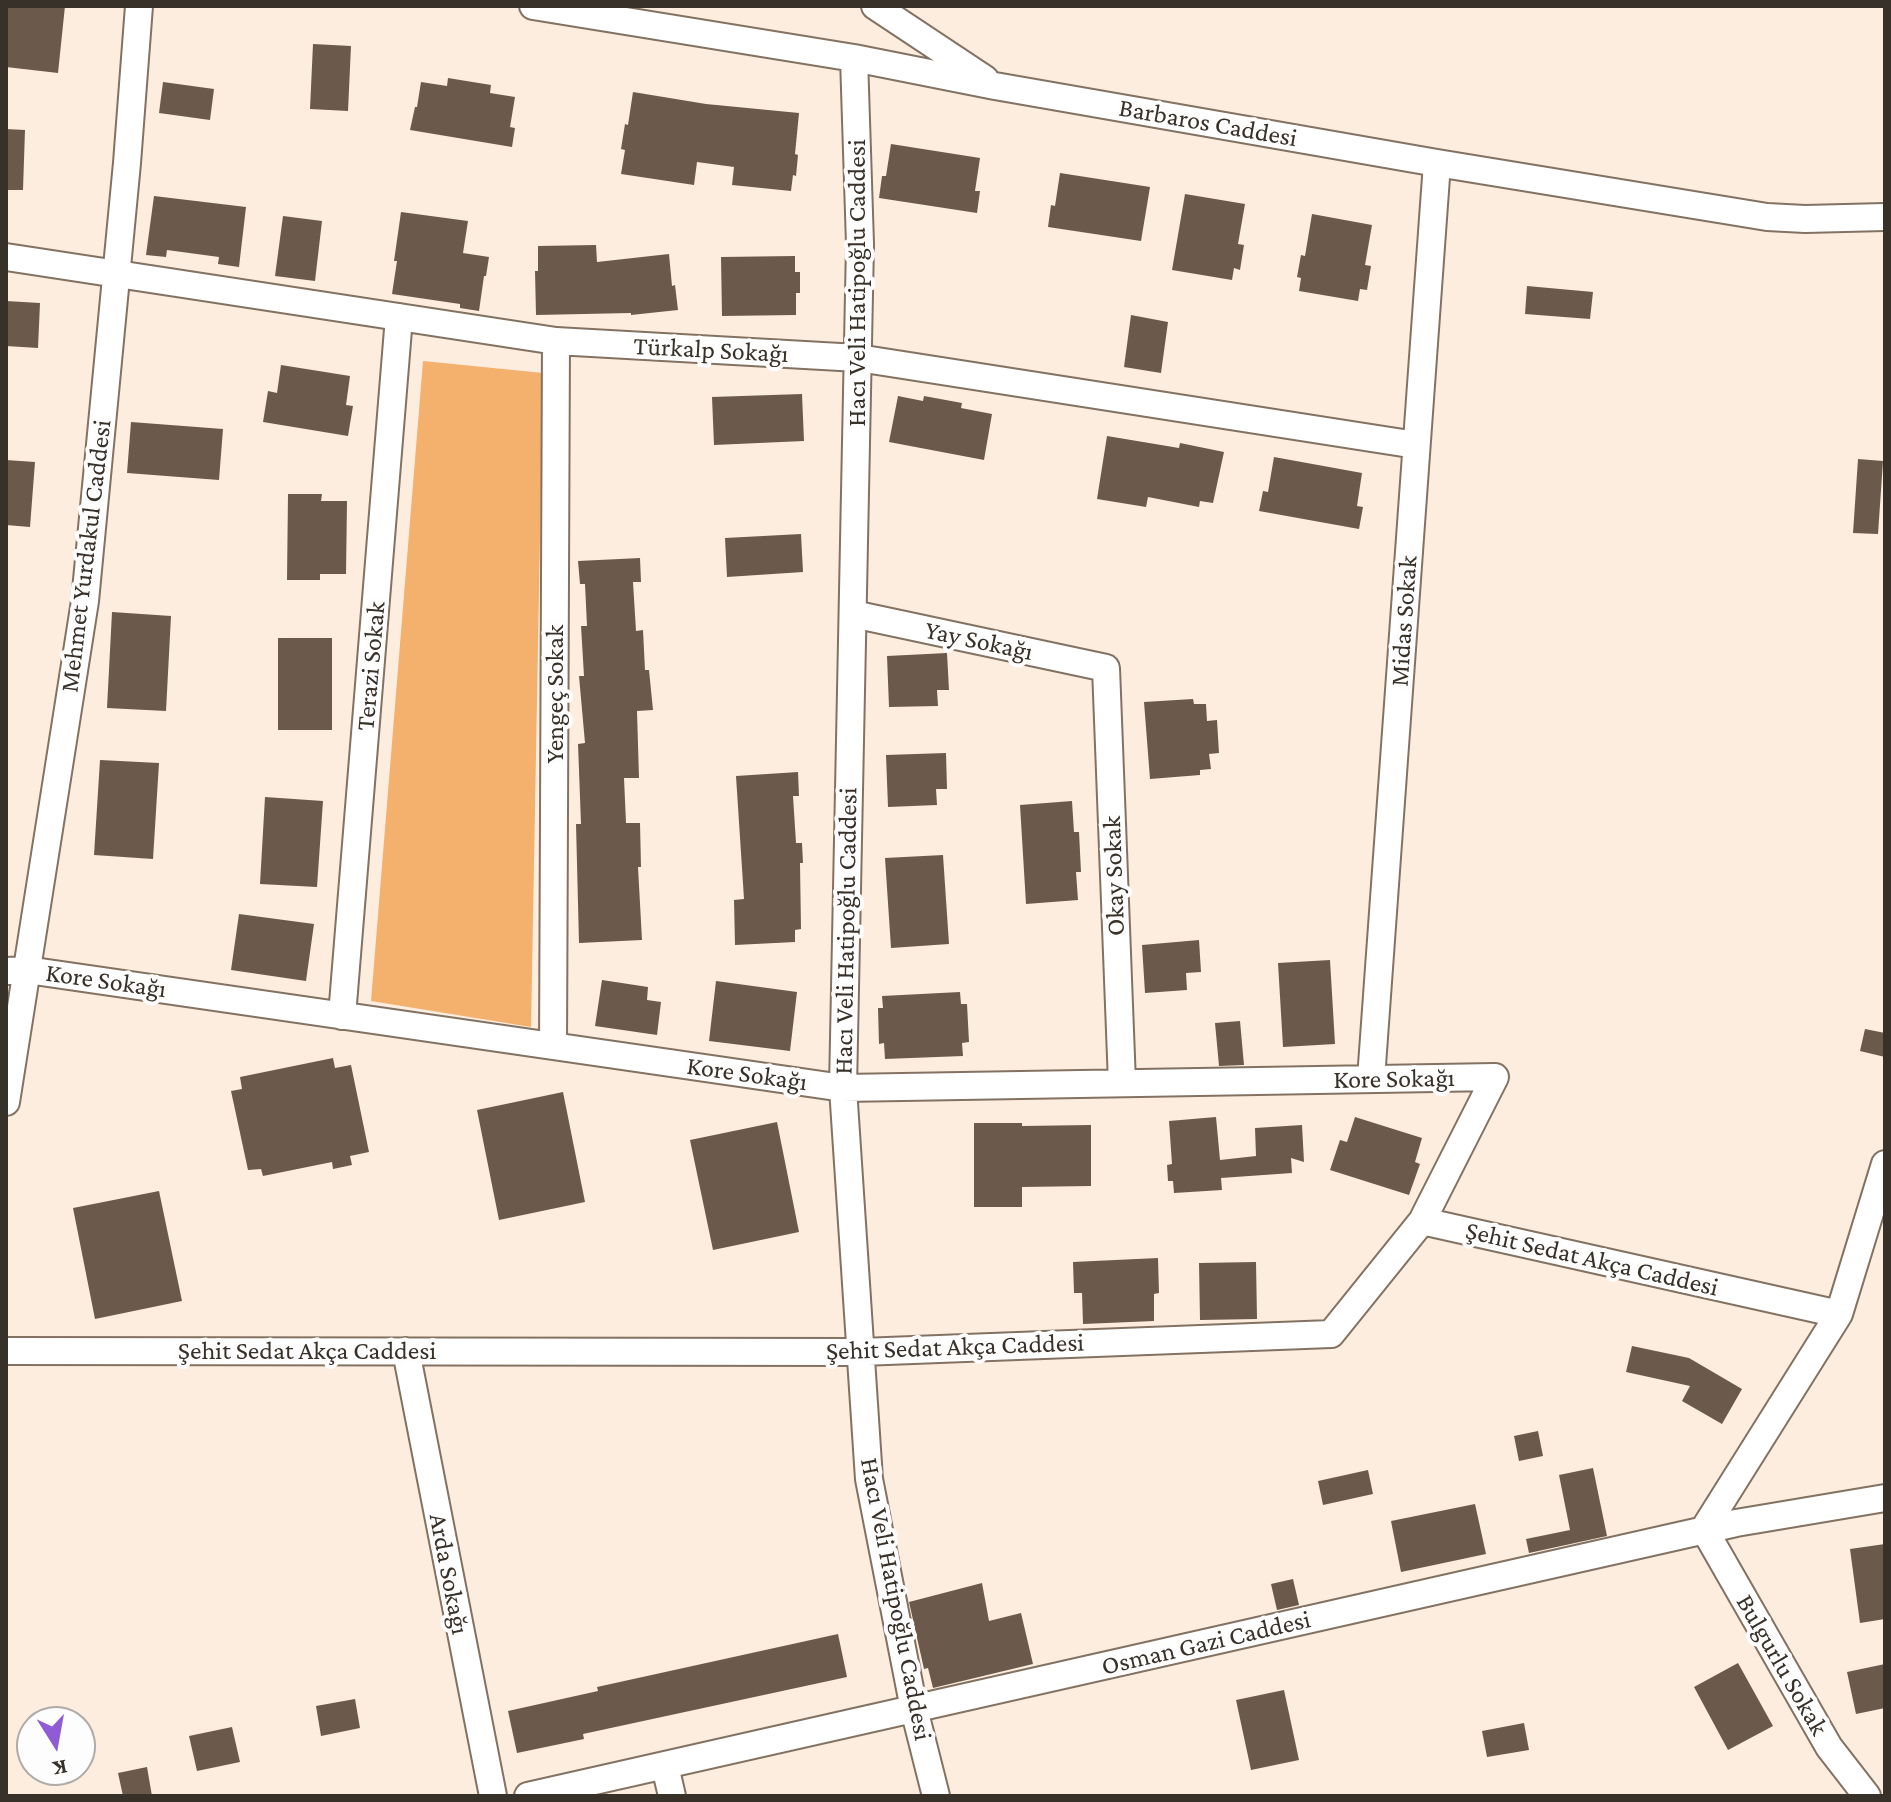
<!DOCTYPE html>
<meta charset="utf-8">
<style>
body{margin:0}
#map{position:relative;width:1891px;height:1802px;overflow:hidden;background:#fceddf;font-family:"Crimson Pro",serif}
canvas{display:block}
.frame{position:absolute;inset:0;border:8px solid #38312a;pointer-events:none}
.north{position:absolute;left:16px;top:1706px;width:80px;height:80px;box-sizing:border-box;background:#fdfdfd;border:2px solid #aeaba9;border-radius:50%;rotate:169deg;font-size:22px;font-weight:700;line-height:32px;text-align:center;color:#38312a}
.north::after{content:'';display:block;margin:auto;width:28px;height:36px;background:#905cd5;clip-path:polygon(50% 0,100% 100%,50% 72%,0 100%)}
</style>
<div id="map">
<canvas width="1891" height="1802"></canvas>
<div class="frame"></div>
<div class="north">K</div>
</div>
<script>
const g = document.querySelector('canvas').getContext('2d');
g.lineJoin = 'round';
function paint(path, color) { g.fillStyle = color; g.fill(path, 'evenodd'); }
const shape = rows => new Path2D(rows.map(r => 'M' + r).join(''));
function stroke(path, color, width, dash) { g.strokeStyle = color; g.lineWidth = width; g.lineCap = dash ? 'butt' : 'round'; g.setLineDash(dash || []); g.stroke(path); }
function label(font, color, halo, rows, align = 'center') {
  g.font = font + ' "Crimson Pro",serif'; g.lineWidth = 8; g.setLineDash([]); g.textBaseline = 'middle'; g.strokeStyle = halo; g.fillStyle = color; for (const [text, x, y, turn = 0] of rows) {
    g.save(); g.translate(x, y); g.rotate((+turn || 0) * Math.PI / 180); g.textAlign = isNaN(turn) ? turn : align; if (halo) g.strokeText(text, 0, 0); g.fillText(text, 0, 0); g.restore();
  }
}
const green = shape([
 [423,361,543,373,531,1027,371,1001]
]);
const building = shape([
 [6,6,65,6,58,73,6,67],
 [313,44,351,46,348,111,310,109],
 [448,78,491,85,490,93,515,97,510,127,515,128,512,147,410,130,415,107,417,107,421,82,447,86],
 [163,82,214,89,210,120,159,113],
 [633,92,706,104,799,113,795,154,798,155,796,176,793,175,791,191,732,185,734,167,697,162,694,185,621,174,625,150,621,149,625,124,628,125],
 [6,129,25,130,23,190,6,190],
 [891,144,980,158,975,191,980,191,977,213,879,198,882,176,886,176],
 [1060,173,1150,187,1141,241,1048,227,1051,205,1055,206],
 [1185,194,1245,204,1238,244,1244,245,1240,270,1234,268,1232,280,1172,270],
 [154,196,246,207,239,267,218,264,219,257,167,250,166,257,146,255],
 [401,212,468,221,463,253,489,257,486,276,484,276,479,311,460,308,460,304,392,294,397,261,394,261],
 [1312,214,1372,225,1365,265,1371,266,1367,290,1360,289,1358,301,1299,291,1301,278,1297,277,1301,255,1305,256],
 [283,216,322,221,315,281,275,276],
 [596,245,597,262,669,254,672,286,675,285,678,310,631,315,631,313,536,315,535,271,538,271,538,246],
 [795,256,795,272,800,272,800,293,796,293,796,315,722,316,721,257],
 [1527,286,1593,292,1590,319,1525,314],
 [6,301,40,303,38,348,6,346],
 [1131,315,1168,322,1161,373,1124,367],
 [281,365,350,376,346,405,353,406,348,436,263,422,268,391,277,393],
 [802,394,804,441,714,445,712,397],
 [898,396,923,401,924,396,962,403,961,408,992,414,984,460,889,442],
 [131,422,223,429,219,480,127,473],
 [1107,436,1179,448,1180,443,1224,452,1213,503,1200,501,1199,507,1148,497,1146,507,1097,499],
 [1274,457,1362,473,1357,506,1363,507,1359,529,1259,511,1263,491,1268,492],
 [1858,459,1883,461,1878,534,1853,533],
 [6,460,35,462,30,527,6,525],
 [288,494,322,494,321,501,347,501,346,574,320,574,320,580,287,580],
 [801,534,803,572,727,577,725,538],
 [640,558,641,582,633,582,636,631,643,630,645,670,649,670,653,710,637,711,639,778,624,778,626,823,640,823,641,867,638,867,642,940,579,943,576,824,581,824,578,744,585,743,579,676,584,676,581,626,587,626,585,584,580,584,578,561],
 [112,612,171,616,166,711,107,708],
 [278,638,332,638,332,730,278,730],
 [947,653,949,690,937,690,938,706,889,707,887,656],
 [1193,699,1194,704,1206,704,1207,721,1217,720,1219,753,1209,754,1211,769,1200,770,1200,775,1150,779,1144,702],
 [946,753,947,789,936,789,937,805,888,807,886,755],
 [100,760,159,763,153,859,94,855],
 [798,772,799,796,793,796,796,843,802,843,803,863,800,863,801,929,795,930,795,942,735,945,734,900,744,899,736,776],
 [265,797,323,801,317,887,260,884],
 [1072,801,1074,832,1079,832,1081,872,1076,872,1078,900,1026,904,1020,805],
 [943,855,949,944,891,948,885,858],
 [239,914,314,924,306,981,231,970],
 [1199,940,1201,972,1186,973,1187,990,1145,993,1142,945],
 [1330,960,1335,1044,1283,1047,1278,963],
 [602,980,648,987,647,1000,661,1002,657,1035,595,1026],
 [716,981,797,992,790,1051,709,1041],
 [960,992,961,1004,967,1004,969,1042,962,1043,963,1056,885,1059,884,1043,879,1044,878,1008,883,1008,882,996],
 [1240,1021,1244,1065,1219,1066,1215,1023],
 [1865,1029,1885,1033,1885,1057,1860,1051],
 [333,1058,335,1068,351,1065,369,1152,350,1156,352,1165,333,1169,332,1162,263,1176,261,1169,248,1170,231,1091,242,1089,240,1077],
 [563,1092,585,1202,499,1220,477,1110],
 [1216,1117,1220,1160,1256,1156,1255,1128,1302,1125,1304,1162,1291,1158,1292,1173,1221,1178,1222,1190,1174,1193,1173,1181,1168,1181,1167,1165,1172,1164,1169,1121],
 [1355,1117,1422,1138,1415,1162,1420,1164,1409,1195,1330,1170,1340,1140,1347,1142],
 [777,1122,799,1232,713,1250,690,1140],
 [974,1123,1022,1123,1022,1126,1091,1125,1091,1186,1022,1187,1022,1207,974,1207],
 [159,1191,182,1301,95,1319,73,1208],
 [1158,1258,1159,1293,1154,1294,1154,1321,1083,1324,1082,1293,1074,1293,1073,1262],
 [1256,1262,1257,1319,1200,1320,1199,1263],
 [1632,1346,1689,1358,1742,1389,1722,1424,1682,1401,1690,1386,1626,1372],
 [1538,1431,1543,1456,1519,1461,1514,1436],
 [1593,1468,1607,1536,1529,1553,1526,1539,1570,1530,1559,1475],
 [1368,1470,1373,1494,1323,1505,1318,1481],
 [1475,1504,1486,1554,1401,1572,1391,1521],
 [1885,1544,1885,1619,1860,1623,1850,1549],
 [1293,1579,1299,1605,1277,1610,1271,1584],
 [982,1583,989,1621,1021,1613,1033,1664,933,1688,928,1668,924,1669,909,1602],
 [838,1634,847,1677,583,1734,584,1739,517,1753,508,1711,598,1691,597,1687],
 [1738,1663,1773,1726,1728,1750,1694,1687],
 [1885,1664,1885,1708,1856,1714,1847,1672],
 [1284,1690,1299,1760,1251,1770,1236,1700],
 [355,1699,360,1728,321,1736,316,1706],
 [1524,1723,1529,1750,1487,1757,1482,1731],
 [232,1727,240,1762,197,1771,189,1736],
 [147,1767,152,1796,123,1796,118,1773]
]);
const minor = shape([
 [533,6,854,58,995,86,1437,163,1767,217,1805,219,1885,217],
 [875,6,985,79],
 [854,58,860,244,843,1088,869,1479,914,1709,936,1796],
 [6,257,556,341,858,358,1416,445],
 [853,614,1106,668,1122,1083],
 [6,971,27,970,843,1088,1495,1077,1422,1221],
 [342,1016,399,317],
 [553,1046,556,341],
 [1371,1079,1437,163],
 [6,1102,85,601,127,163,139,6],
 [6,1351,861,1352,1331,1334,1422,1221,1839,1314],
 [406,1351,493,1796],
 [665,1766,672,1796],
 [528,1796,1736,1523,1885,1498],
 [1867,1796,1829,1747,1704,1529,1839,1314,1885,1164]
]);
const streetNames = [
 ["Barbaros Caddesi",1208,123,10],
 ["Hacı Veli Hatipoğlu Caddesi",857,283,-90],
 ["Türkalp Sokağı",711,350,3],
 ["Mehmet Yurdakul Caddesi",86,556,-83],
 ["Midas Sokak",1404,621,-86],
 ["Yay Sokağı",979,641,12],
 ["Terazi Sokak",371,666,-85],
 ["Yengeç Sokak",555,694,-90],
 ["Okay Sokak",1114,876,-92],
 ["Hacı Veli Hatipoğlu Caddesi",846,931,-89],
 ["Kore Sokağı",106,981,8],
 ["Kore Sokağı",747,1074,8],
 ["Kore Sokağı",1394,1079,-1],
 ["Şehit Sedat Akça Caddesi",1592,1259,13],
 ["Şehit Sedat Akça Caddesi",955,1347,-2],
 ["Şehit Sedat Akça Caddesi",307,1351],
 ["Arda Sokağı",449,1574,79],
 ["Hacı Veli Hatipoğlu Caddesi",896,1599,79],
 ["Osman Gazi Caddesi",1206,1643,-13],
 ["Bulgurlu Sokak",1782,1665,60]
];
paint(green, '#f4b06d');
paint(building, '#6b5a4c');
stroke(minor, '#837262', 30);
stroke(minor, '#fff', 26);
label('26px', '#38312a', '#fdfdfd', streetNames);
</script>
